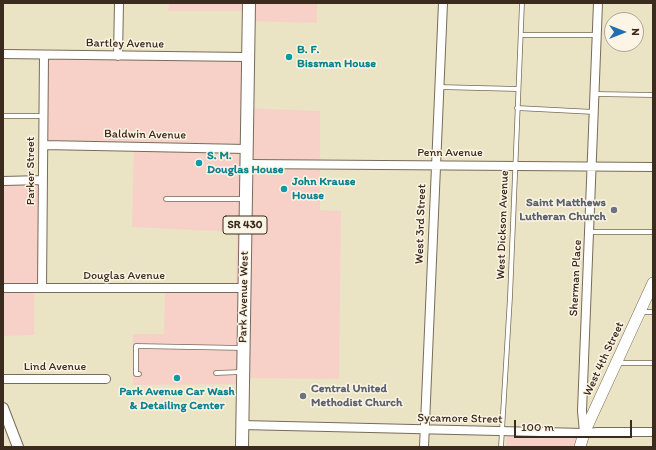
<!DOCTYPE html>
<style>
body{margin:0}
#map{position:relative;width:656px;height:450px;overflow:hidden;background:#eae4c4;font-family:Itim,sans-serif}
canvas{display:block}
.frame{position:absolute;inset:0;border:4px solid #3b2a1e;pointer-events:none}
.north{position:absolute;left:604px;top:12px;width:40px;height:40px;box-sizing:border-box;background:#fcf5e5;border:1px solid #afa495;border-radius:50%;rotate:90deg;font-size:11px;font-weight:700;line-height:16px;text-align:center;color:#3b2a1e}
.north::after{content:'';display:block;margin:auto;width:14px;height:18px;background:#1f6fb2;clip-path:polygon(50% 0,100% 100%,50% 72%,0 100%)}
.scale{position:absolute;left:514px;top:420px;width:118px;height:18px;box-sizing:border-box;border:2px solid #3b2a1e;border-top:0;padding-left:5px;font-size:12px;line-height:14px;white-space:nowrap;color:#3b2a1e;-webkit-text-stroke:3px #fcf5e5;paint-order:stroke}
</style>
<div id="map">
<canvas width="656" height="450"></canvas>
<div class="frame"></div>
<div class="north">N</div>
<div class="scale">100 m</div>
</div>
<script>
const g = document.querySelector('canvas').getContext('2d');
g.lineJoin = 'round';
function paint(path, color) { g.fillStyle = color; g.fill(path, 'evenodd'); }
const shape = rows => new Path2D(rows.map(r => 'M' + r).join(''));
function stroke(path, color, width, dash) { g.strokeStyle = color; g.lineWidth = width; g.lineCap = dash ? 'butt' : 'round'; g.setLineDash(dash || []); g.stroke(path); }
function label(font, color, halo, rows, align = 'center') {
  g.font = font + ' Itim,sans-serif'; g.lineWidth = 3; g.setLineDash([]); g.textBaseline = 'middle'; g.strokeStyle = halo; g.fillStyle = color; for (const [text, x, y, turn = 0] of rows) {
    g.save(); g.translate(x, y); g.rotate((+turn || 0) * Math.PI / 180); g.textAlign = isNaN(turn) ? turn : align; if (halo) g.strokeText(text, 0, 0); g.fillText(text, 0, 0); g.restore();
  }
}
const built = shape([
 [169,3,317,3,317,23,248,21,248,11,168,11],
 [47,59,245,61,244,108,320,111,320,210,341,211,339,379,250,378,250,384,133,385,133,334,164,334,165,283,236,283,237,232,132,227,134,143,46,141],
 [3,177,40,177,39,282,34,282,34,335,3,336],
 [507,435,576,438,575,447,506,447]
]);
const service = shape([
 [521,35,597,35],
 [439,87,518,89],
 [595,94,653,95],
 [517,108,594,112],
 [3,116,43,116],
 [166,199,245,199],
 [590,232,653,232],
 [640,312,653,312],
 [619,363,653,363],
 [216,373,241,372],
 [139,374,136,374,136,346,243,348],
 [501,447,510,297,522,3]
]);
const minor = shape([
 [3,54,247,57],
 [118,56,119,3],
 [44,145,246,149],
 [246,164,653,167],
 [3,181,43,180],
 [3,288,244,288],
 [42,288,44,55],
 [3,379,106,379],
 [242,425,584,433,598,432,653,432],
 [584,432,582,411,598,3],
 [424,447,443,3]
]);
const tertiary = shape([
 [3,408,18,447]
]);
const secondary = shape([
 [580,447,584,433,653,283]
]);
const primary = shape([
 [242,447,249,3]
]);
const markers = [
 [289,57,4,"#0f9aa8"],
 [199,163,4,"#0f9aa8"],
 [284,189,4,"#0f9aa8"],
 [614,210,4,"#6b7280"],
 [177,378,4,"#0f9aa8"],
 [303,396,4,"#6b7280"]
];
const shields = [
 [245,225,44]
];
const shieldNames = [
 ["SR 430",245,225]
];
const streetNames = [
 ["Bartley Avenue",125,44,1],
 ["Baldwin Avenue",145,135,1],
 ["Penn Avenue",450,153],
 ["Parker Street",31,171,-90],
 ["West 3rd Street",421,224,-88],
 ["West Dickson Avenue",503,225,-88],
 ["Douglas Avenue",124,276],
 ["Sherman Place",576,278,-87],
 ["Park Avenue West",244,297,-89],
 ["West 4th Street",604,359,-65],
 ["Lind Avenue",55,367],
 ["Sycamore Street",460,419,1]
];
const cultureNames = [
 ["B. F.",297,50],
 ["Bissman House",297,64],
 ["S. M.",207,156],
 ["Douglas House",207,170],
 ["John Krause",292,182],
 ["House",292,196],
 ["Park Avenue Car Wash",177,392,"center"],
 ["& Detailing Center",177,406,"center"]
];
const worshipNames = [
 ["Saint Matthews",606,203],
 ["Lutheran Church",606,217],
 ["Central United",311,389,"left"],
 ["Methodist Church",311,403,"left"]
];
paint(built, '#f7d1c8');
stroke(service, '#786b58', 5.5);
stroke(minor, '#786b58', 10);
stroke(tertiary, '#786b58', 12);
stroke(secondary, '#786b58', 12);
stroke(primary, '#786b58', 14);
stroke(service, '#fff', 4);
stroke(minor, '#fff', 8);
stroke(tertiary, '#fff', 10);
stroke(secondary, '#fff', 11);
stroke(primary, '#fff', 12);
for (const [x, y, r, color] of markers) { const dot = new Path2D(); dot.arc(x, y, r, 0, 2 * Math.PI); g.fillStyle = color; g.fill(dot); stroke(dot, '#fcf5e5', 1.5); }
for (const [x, y, w] of shields) { const box = new Path2D(); box.roundRect(x - w / 2, y - 9, w, 18, 3); g.fillStyle = '#fcf5e5'; g.fill(box); stroke(box, '#3b2a1e', 1); }
label('bold 11px', '#3b2a1e', null, shieldNames);
label('12px', '#3b2a1e', '#fcf5e5', streetNames);
label('bold 12px', '#0d838f', '#fcf5e5', cultureNames, 'left');
label('bold 12px', '#5b616d', '#fcf5e5', worshipNames, 'right');
</script>
